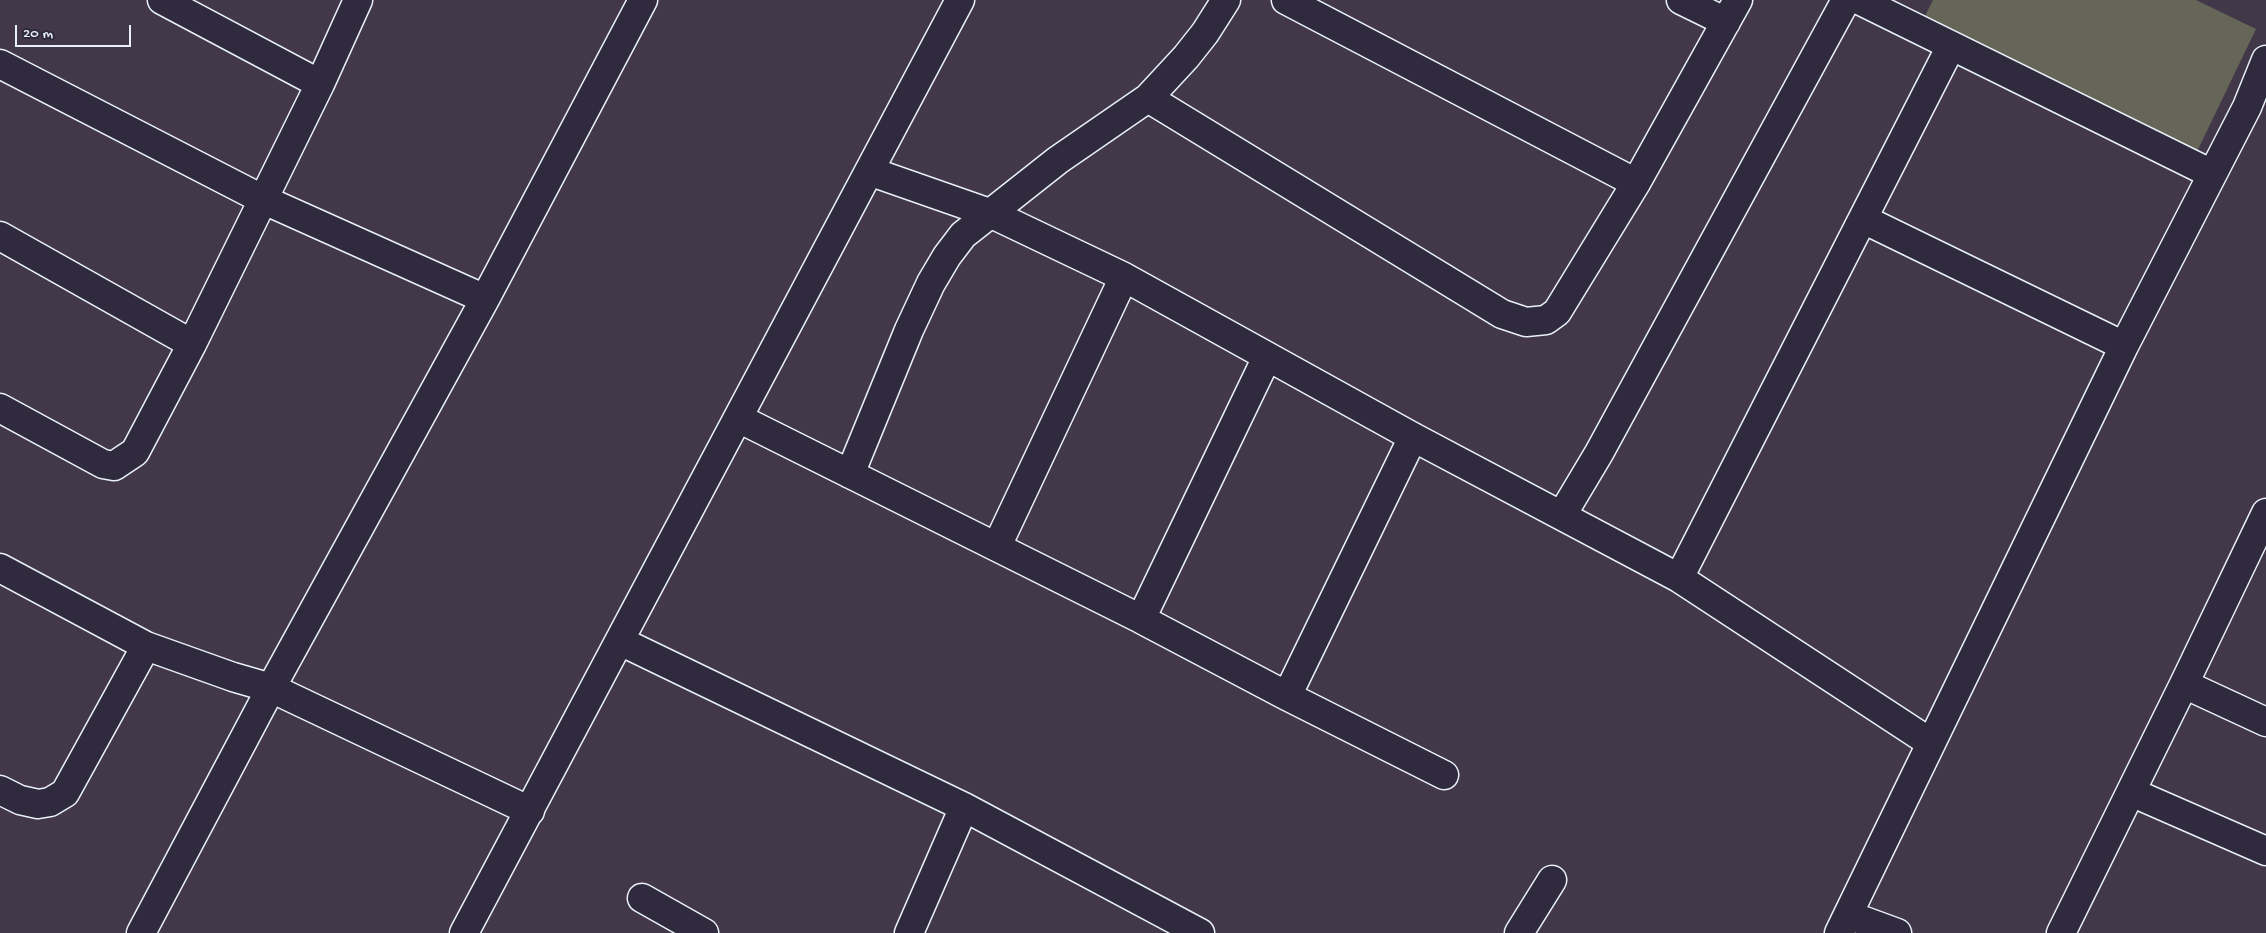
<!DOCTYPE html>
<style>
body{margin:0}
#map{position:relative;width:2266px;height:933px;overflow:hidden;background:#423849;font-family:"Gochi Hand",sans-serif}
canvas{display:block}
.scale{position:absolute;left:15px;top:25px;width:116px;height:22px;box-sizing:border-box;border:2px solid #e8f1f8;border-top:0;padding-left:6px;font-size:15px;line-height:18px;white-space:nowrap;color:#e8f1f8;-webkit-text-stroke:4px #2f2a3d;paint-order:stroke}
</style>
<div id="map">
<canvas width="2266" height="933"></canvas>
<div class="scale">20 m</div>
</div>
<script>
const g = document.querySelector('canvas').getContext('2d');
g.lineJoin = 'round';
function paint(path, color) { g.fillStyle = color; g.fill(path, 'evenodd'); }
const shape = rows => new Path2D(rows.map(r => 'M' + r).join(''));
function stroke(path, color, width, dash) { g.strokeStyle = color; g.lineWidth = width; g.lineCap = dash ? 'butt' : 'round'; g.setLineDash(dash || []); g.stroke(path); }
const green = shape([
 [1933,0,2196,0,2256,29,2191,164,1917,32]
]);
const street = shape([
 [162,0,320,84],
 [1286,0,1636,183],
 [1681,0,1726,22],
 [1859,0,2212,174],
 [0,64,262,199,485,299],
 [1148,98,1502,314,1526,322,1546,320,1557,312,1636,183,1738,0],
 [869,171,992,214,1124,277,1413,437,1679,578,1931,743],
 [1863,219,2124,346],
 [0,236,192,344],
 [0,408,103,464,114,466,135,452,192,344,320,84,358,0],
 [738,418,1141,619,1287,696,1444,775],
 [850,474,909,330,931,283,947,256,963,235,1058,160,1148,98,1186,57,1205,33,1226,0],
 [1562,515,1599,453,1846,0],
 [997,546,1124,277],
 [0,568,146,646,233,677,271,688,530,811],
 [1679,578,1951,46],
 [1141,619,1267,357],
 [620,641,964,807,1200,933],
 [2184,684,2266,722],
 [1287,696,1413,437],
 [0,790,20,800,38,804,50,802,65,793,146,646],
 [2131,792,2266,851],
 [642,898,704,933],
 [1848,915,1897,933],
 [141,933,271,688,485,299,643,0],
 [464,933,960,0],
 [909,933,964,807],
 [1519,933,1552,880],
 [1839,933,2124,346,2247,107,2266,60],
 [2061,933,2184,684,2266,513]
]);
paint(green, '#656658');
stroke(street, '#e8f1f8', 31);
stroke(street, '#2f2a3d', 28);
</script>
